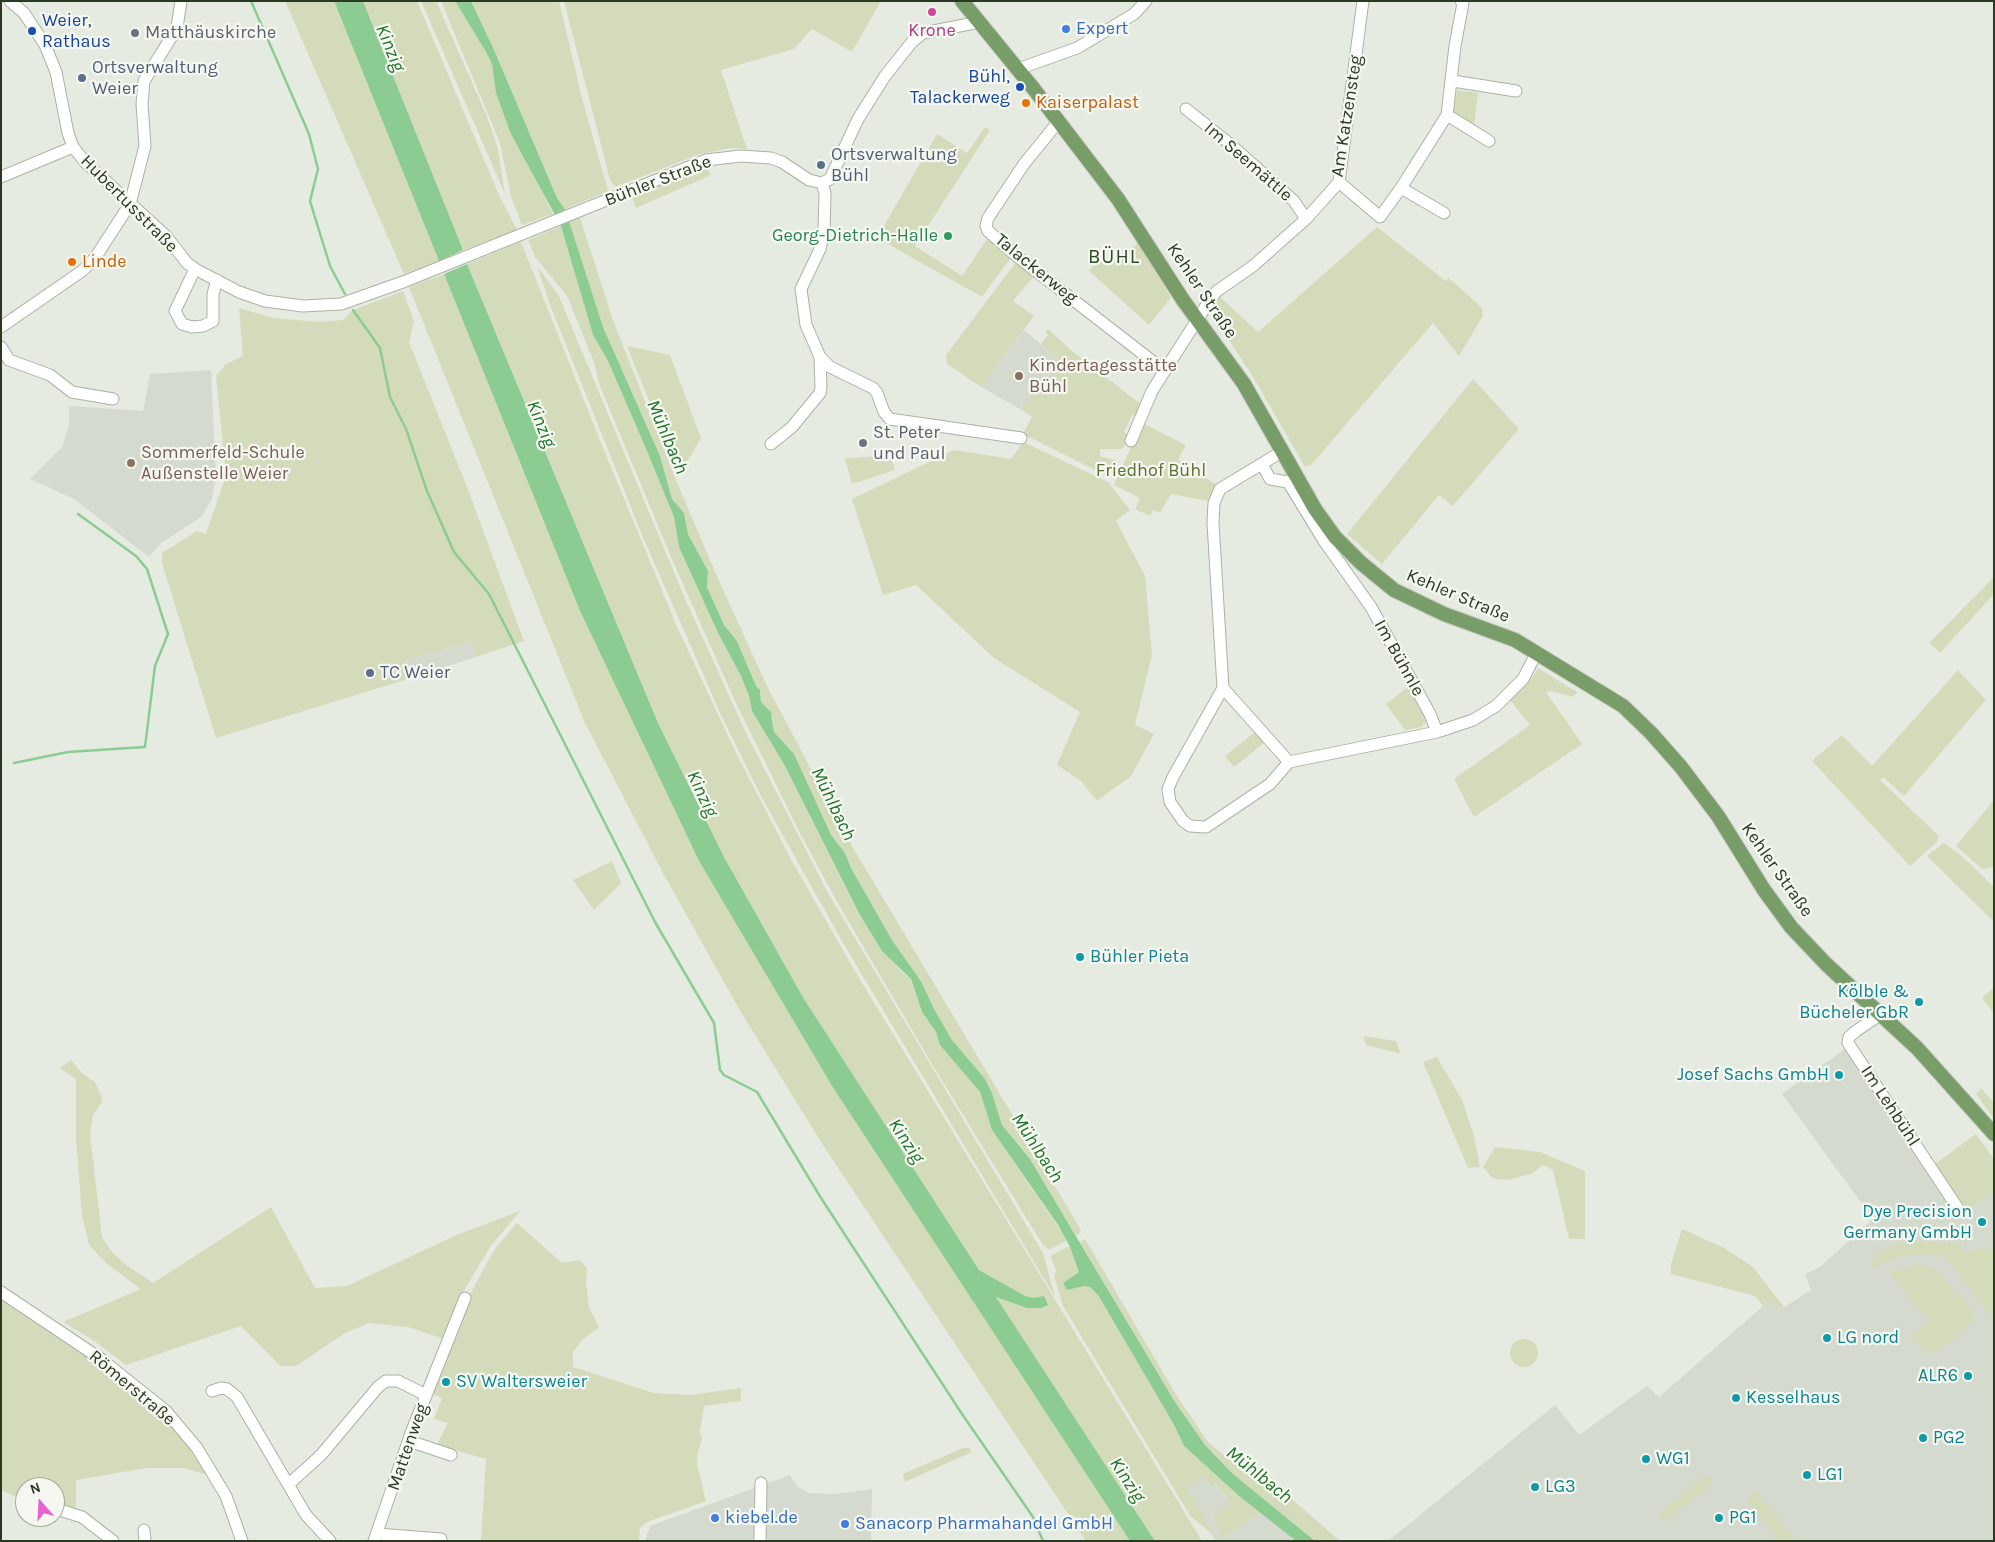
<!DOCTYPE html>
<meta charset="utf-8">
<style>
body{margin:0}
#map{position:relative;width:1995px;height:1542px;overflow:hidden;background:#e6ebe1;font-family:Karla,sans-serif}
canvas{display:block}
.frame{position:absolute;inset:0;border:2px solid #2a3a22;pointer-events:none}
.north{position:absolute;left:15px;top:1477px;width:50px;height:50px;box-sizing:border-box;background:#f5f7f1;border:1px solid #a4ab9e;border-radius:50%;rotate:341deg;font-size:14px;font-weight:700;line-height:20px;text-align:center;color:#2a3a22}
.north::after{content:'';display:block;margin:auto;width:18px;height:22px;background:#e961cf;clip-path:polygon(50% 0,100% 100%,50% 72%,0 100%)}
</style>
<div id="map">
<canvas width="1995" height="1542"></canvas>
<div class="frame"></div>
<div class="north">N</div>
</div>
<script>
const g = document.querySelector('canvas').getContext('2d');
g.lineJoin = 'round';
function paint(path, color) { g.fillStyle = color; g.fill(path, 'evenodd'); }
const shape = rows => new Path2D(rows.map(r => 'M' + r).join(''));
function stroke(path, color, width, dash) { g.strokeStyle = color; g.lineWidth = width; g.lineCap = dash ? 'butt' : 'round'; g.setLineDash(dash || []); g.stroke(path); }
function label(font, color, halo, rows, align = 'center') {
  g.font = font + ' Karla,sans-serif'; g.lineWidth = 4.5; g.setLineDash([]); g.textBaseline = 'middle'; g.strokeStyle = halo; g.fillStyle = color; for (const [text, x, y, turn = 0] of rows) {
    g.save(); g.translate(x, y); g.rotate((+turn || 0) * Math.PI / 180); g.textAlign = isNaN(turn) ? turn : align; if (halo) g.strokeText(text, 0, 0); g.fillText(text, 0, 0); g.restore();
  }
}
const built = shape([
 [1024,330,1061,361,1020,409,981,387],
 [211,370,216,478,212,499,201,517,161,543,149,557,74,499,30,479,62,447,69,426,69,406,143,411,150,374],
 [471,641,476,657,411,678,405,661],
 [1845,1049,1958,1216,1994,1191,1994,1541,1388,1541,1555,1405,1579,1435,1647,1386,1659,1397,1771,1299,1780,1310,1811,1290,1805,1274,1820,1267,1873,1219,1782,1094],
 [790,1475,798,1487,809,1493,835,1494,872,1489,871,1541,645,1541,650,1526],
 [1204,1476,1214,1483,1230,1504,1220,1538,1223,1538,1262,1512,1296,1541,1215,1541,1187,1486]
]);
const green = shape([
 [285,1,334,1,439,261,404,274],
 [363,1,417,1,499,195,517,230,463,250],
 [421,1,436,1,486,114,498,149,505,194],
 [441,1,455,1,486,52,492,64,496,93,553,214,522,225,511,197,500,143],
 [471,1,559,1,582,98,608,191,565,209,557,198,495,52],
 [564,1,881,1,852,52,812,29,794,49,721,70,747,149,731,148,700,154,615,187,610,180],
 [1457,90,1478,93,1474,125,1454,112],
 [985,127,990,130,915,246,962,276,987,239,1012,256,982,297,877,238,937,134,967,153],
 [707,166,711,175,636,208,632,197],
 [580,218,614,323,676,480,716,574,767,686,849,841,1081,1230,1079,1234,1076,1235,1030,1159,1002,1125,992,1093,985,1079,952,1040,934,1009,922,983,897,949,851,868,845,853,831,835,774,732,773,718,761,702,760,690,756,686,737,641,724,625,707,587,708,571,688,534,684,513,672,499,660,456,603,327,568,222],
 [561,226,593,335,608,361,647,451,674,517,679,547,718,633,741,676,749,696,752,711,785,766,860,915,875,939,900,970,910,978,922,1012,936,1032,938,1039,980,1092,992,1130,1063,1234,1066,1241,1049,1250,1043,1245,935,1069,836,900,800,833,735,701,671,557,600,386,594,362,567,296,535,257,528,240],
 [1377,227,1446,281,1448,278,1457,285,1482,308,1483,316,1459,356,1433,323,1312,464,1305,467,1255,380,1210,311,1219,296,1258,332],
 [521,242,601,443,678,629,738,757,793,863,859,978,1202,1541,1155,1541,996,1297,1027,1308,1042,1308,1048,1305,1018,1293,979,1270,804,999,724,857,658,723,467,264],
 [1138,243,1148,255,1171,298,1149,325,1089,271,1102,255,1112,265],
 [1016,262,1034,276,1013,301,1034,316,981,387,947,364,946,355],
 [537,266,558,294,686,601,746,733,828,893,1043,1253,1055,1297,843,943,761,796,722,717,642,535,552,310],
 [444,274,580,611,699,861,832,1086,1130,1541,1086,1541,821,1142,739,1009,663,873,585,723,409,287],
 [403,291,414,321,409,342,467,487,524,641,476,657,471,641,405,661,411,678,216,738,162,563,162,553,197,531,206,534,223,484,226,476,216,376,226,364,243,356,239,308,273,318,320,322,343,320,353,310],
 [1048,329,1071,350,1142,405,1137,416,1133,414,1124,432,1129,436,1122,449,1100,449,1100,456,1117,461,1109,477,1023,434,1032,417,1020,409,1061,361,1041,344,1048,335,1045,332],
 [627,346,670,355,701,438,679,476],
 [1473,379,1519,429,1453,506,1439,495,1382,564,1347,534],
 [1142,423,1186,445,1178,460,1217,485,1208,501,1171,494,1160,513,1153,510,1150,516,1135,509,1140,498,1114,485],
 [1023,442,1108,482,1130,510,1116,521,1145,576,1152,655,1135,725,1154,734,1131,776,1097,801,1081,781,1057,765,1080,712,994,658,916,585,883,595,852,499,954,450,1011,459],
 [889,451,895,470,852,484,845,458,869,457],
 [1994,577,1994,594,1940,653,1929,643],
 [1538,668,1577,692,1573,697,1551,691,1546,692,1582,744,1474,817,1454,779,1530,725,1510,700,1531,679],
 [1958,670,1986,700,1904,796,1883,777,1880,780,1938,835,1937,842,1910,866,1812,761,1842,735,1872,766],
 [1410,685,1427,721,1421,727,1405,730,1386,704],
 [1255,732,1264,743,1234,767,1225,756],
 [1994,800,1994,865,1991,868,1982,869,1956,846],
 [1944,843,1964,858,1994,887,1994,922,1927,856],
 [612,861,621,883,594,910,573,880],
 [1994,987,1994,1014,1982,998],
 [1363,1036,1396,1041,1401,1054,1366,1045],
 [1437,1057,1462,1100,1474,1136,1480,1167,1468,1168,1423,1062],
 [71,1060,83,1074,95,1082,101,1095,102,1102,93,1115,90,1134,102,1237,112,1252,125,1264,153,1283,271,1207,315,1288,347,1286,459,1234,520,1211,490,1247,463,1292,444,1339,408,1327,369,1323,345,1333,296,1366,280,1366,241,1326,126,1365,93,1340,63,1322,141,1289,107,1264,89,1245,82,1216,76,1139,76,1079,60,1068],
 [1981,1088,1994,1103,1994,1119,1976,1094],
 [1976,1134,1994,1159,1994,1191,1967,1210,1935,1164],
 [1495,1147,1540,1152,1585,1171,1585,1239,1569,1239,1553,1170,1543,1165,1531,1174,1507,1180,1492,1178,1483,1167],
 [517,1223,562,1263,580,1260,587,1268,586,1283,589,1307,599,1327,582,1340,573,1352,573,1367,654,1393,690,1395,741,1388,741,1401,704,1406,700,1431,702,1439,698,1451,697,1464,706,1501,647,1522,640,1528,639,1541,481,1541,486,1459,437,1445,448,1423,434,1419,442,1398,430,1393,468,1298,494,1250],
 [1682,1229,1724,1248,1753,1267,1784,1307,1779,1310,1771,1299,1763,1306,1755,1296,1671,1274,1671,1264],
 [1085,1239,1175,1393,1208,1442,1236,1465,1261,1475,1278,1487,1340,1541,1315,1541,1233,1474,1205,1445,1175,1402,1080,1242],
 [1923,1241,1947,1241,1959,1245,1966,1253,1980,1249,1994,1249,1994,1321,1945,1256,1918,1254,1897,1258,1871,1269,1871,1261,1878,1253,1895,1244],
 [1067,1247,1070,1247,1079,1272,1063,1283,1067,1290,1083,1286,1090,1287,1098,1295,1173,1423,1184,1446,1238,1495,1262,1512,1223,1538,1220,1538,1214,1515,1230,1504,1215,1483,1211,1486,1204,1476,1187,1487,1215,1536,1191,1517,1063,1306,1054,1276,1056,1270,1050,1256],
 [1918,1265,1935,1268,1975,1313,1974,1322,1936,1353,1922,1350,1910,1336,1929,1322,1890,1273],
 [1,1298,138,1391,176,1429,207,1475,184,1468,146,1468,76,1480,76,1511,55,1507,55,1487,25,1487,25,1501,1,1490],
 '1510 1353a14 14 0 1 1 28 0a14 14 0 1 1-28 0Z',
 [963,1448,969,1448,972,1452,905,1482,903,1474],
 [1705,1476,1711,1477,1712,1485,1665,1522,1658,1514],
 [1757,1491,1794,1538,1790,1541,1778,1541,1746,1500]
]);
const water = shape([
 [334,1,363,1,463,250,439,261],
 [455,1,471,1,495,52,557,198,565,209,603,327,660,456,672,499,684,513,688,534,708,571,707,587,724,625,737,641,756,686,760,690,761,702,771,712,774,732,794,754,831,835,845,853,851,868,892,940,922,983,934,1009,952,1040,985,1079,992,1093,1002,1125,1030,1159,1175,1402,1205,1445,1233,1474,1315,1541,1296,1541,1238,1495,1184,1446,1173,1423,1098,1295,1090,1287,1084,1286,1067,1290,1063,1283,1079,1272,1070,1247,1058,1225,992,1130,980,1092,940,1045,936,1032,922,1012,911,979,882,951,860,915,785,766,752,711,749,696,741,676,718,633,679,547,674,517,647,451,608,361,593,335,561,226,511,134,496,93,492,64,486,52],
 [467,264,658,723,724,857,804,999,979,1270,1025,1296,1034,1298,1044,1296,1048,1305,1042,1308,1027,1308,996,1297,1155,1541,1130,1541,832,1086,699,861,580,611,444,274]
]);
const stream = shape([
 [251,1,309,134,318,169,310,201,330,266,345,294],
 [353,310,380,348,390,397,406,429,427,491,454,552,489,594,655,922,714,1023,720,1070,724,1075,757,1092,821,1198,962,1414,1033,1517,1043,1541],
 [14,763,68,752,145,747,155,666,168,634,147,569,136,556,78,514]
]);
const minor = shape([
 [10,1,24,13,45,45,56,72,68,133,73,147,85,162,166,236,187,263,195,269,239,292,265,301,303,306,341,304,403,282,706,160,741,156,771,158,782,162,809,180,822,183,830,179,858,119,885,76,912,42,923,33,980,22],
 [1018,69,1077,48,1134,14,1146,1],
 [1453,81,1516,91],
 [1186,109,1230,144,1294,201,1306,219],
 [1447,115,1489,141],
 [1059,121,1024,164,988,218,986,226,988,231,1018,257,1165,371],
 [1,177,73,147],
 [1339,182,1380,217,1401,188,1447,115,1455,46,1463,3,1461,1],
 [822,183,825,193,824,231,820,249,801,289,806,325,820,357,830,367,873,388,877,393,884,412,890,419,1021,438],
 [1401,188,1444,213],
 [195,269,175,311,182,324,192,327,203,326,213,321,213,294,217,280],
 [1,327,82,271,95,258,130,204,145,146,142,104,144,81,177,28,181,1],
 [1,347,9,360,50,375,72,392,113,399],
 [1131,441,1152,391,1211,298,1217,291,1253,266,1306,219,1339,182,1363,1],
 [771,444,792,427,820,393,821,387,820,357],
 [1283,451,1220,489,1214,503,1213,523,1223,688,1289,762,1437,732,1473,720,1496,706,1523,679,1537,652],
 [1262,464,1270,479,1288,482,1324,541,1371,607,1430,714,1437,732],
 [1223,688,1173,777,1168,789,1170,802,1183,821,1190,826,1206,827,1270,784,1289,762],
 [1881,1014,1856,1031,1849,1037,1848,1043,1957,1207],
 [1,1292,101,1359,166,1411,197,1448,226,1496,242,1541],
 [212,1391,221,1388,227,1389,237,1397,306,1515,330,1541],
 [409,1441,451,1455],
 [289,1484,321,1455,378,1387,386,1381,398,1381,426,1395],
 [63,1511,82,1517,113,1541],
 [144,1530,145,1541],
 [378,1534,441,1539],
 [374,1541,411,1433,465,1298],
 [760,1541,761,1483]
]);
const major = shape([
 [962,1,1033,88,1118,199,1183,300,1244,384,1315,509,1335,537,1361,563,1394,590,1444,614,1515,640,1623,706,1651,733,1681,767,1718,816,1764,890,1791,927,1826,964,1917,1048,1994,1134]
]);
const markers = [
 [932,12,5,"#d1479c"],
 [1066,29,5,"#3f7fe0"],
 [32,31,5,"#1a4fb4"],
 [135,33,5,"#6b7280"],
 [82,78,5,"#5c6f8a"],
 [1020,87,5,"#1a4fb4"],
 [1026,103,5,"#e8710a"],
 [821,165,5,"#5c6f8a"],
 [948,236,5,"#2e9e5b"],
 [72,262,5,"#e8710a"],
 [1019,376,5,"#8d6e63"],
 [863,443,5,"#6b7280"],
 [131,463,5,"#8d6e63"],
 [370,673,5,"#5c6f8a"],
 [1080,957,5,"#0f9aa8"],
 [1919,1002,5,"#0f9aa8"],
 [1839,1075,5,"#0f9aa8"],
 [1982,1222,5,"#0f9aa8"],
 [1827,1338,5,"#0f9aa8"],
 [1968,1376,5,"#0f9aa8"],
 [446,1382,5,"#0f9aa8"],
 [1736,1398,5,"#0f9aa8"],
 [1923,1438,5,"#0f9aa8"],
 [1646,1459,5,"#0f9aa8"],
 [1807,1475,5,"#0f9aa8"],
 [1535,1487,5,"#0f9aa8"],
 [715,1518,5,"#3f7fe0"],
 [1719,1518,5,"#0f9aa8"],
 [845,1524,5,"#3f7fe0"]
];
const transitNames = [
 ["Weier,",42,21],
 ["Rathaus",42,42],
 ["Bühl,",1010,77,"right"],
 ["Talackerweg",1010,98,"right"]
];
const shopNames = [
 ["Expert",1076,29],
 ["kiebel.de",725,1518],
 ["Sanacorp Pharmahandel GmbH",855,1524]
];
const hotelNames = [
 ["Krone",932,31]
];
const worshipNames = [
 ["Matthäuskirche",145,33],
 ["St. Peter",873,433],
 ["und Paul",873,454]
];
const serviceNames = [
 ["Ortsverwaltung",92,68],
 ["Weier",92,89],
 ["Ortsverwaltung",831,155],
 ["Bühl",831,176],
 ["TC Weier",380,673]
];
const foodNames = [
 ["Kaiserpalast",1036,103],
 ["Linde",82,262]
];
const streetNames = [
 ["Am Katzensteg",1347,116,-81],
 ["Im Seemättle",1248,162,41],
 ["Bühler Straße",658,181,-21],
 ["Hubertusstraße",129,204,45],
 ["Talackerweg",1036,269,39],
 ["Kehler Straße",1202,291,56],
 ["Kehler Straße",1458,596,23],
 ["Im Bühnle",1399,658,61],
 ["Kehler Straße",1777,870,55],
 ["Im Lehbühl",1890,1106,57],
 ["Römerstraße",132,1388,40],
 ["Mattenweg",408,1447,-71]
];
const leisureNames = [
 ["Georg-Dietrich-Halle",938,236]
];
const educationNames = [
 ["Kindertagesstätte",1029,366],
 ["Bühl",1029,387],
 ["Sommerfeld-Schule",141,453],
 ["Außenstelle Weier",141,474]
];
const parkNames = [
 ["Friedhof Bühl",1151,471]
];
const cultureNames = [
 ["Bühler Pieta",1090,957],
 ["Kölble &",1909,992,"right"],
 ["Bücheler GbR",1909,1013,"right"],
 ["Josef Sachs GmbH",1829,1075,"right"],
 ["Dye Precision",1972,1212,"right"],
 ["Germany GmbH",1972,1233,"right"],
 ["LG nord",1837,1338],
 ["ALR6",1958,1376,"right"],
 ["SV Waltersweier",456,1382],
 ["Kesselhaus",1746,1398],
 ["PG2",1933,1438],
 ["WG1",1656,1459],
 ["LG1",1817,1475],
 ["LG3",1545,1487],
 ["PG1",1729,1518]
];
const waterNames = [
 ["Kinzig",390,48,68],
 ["Kinzig",541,424,68],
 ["Mühlbach",667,437,67],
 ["Kinzig",702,794,65],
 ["Mühlbach",833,804,64],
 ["Kinzig",906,1141,57],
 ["Mühlbach",1037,1148,57],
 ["Mühlbach",1259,1475,39],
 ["Kinzig",1127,1480,57]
];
const quarterNames = [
 ["BÜHL",1114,257]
];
paint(built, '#d5dacf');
paint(green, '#d4dbbb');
paint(water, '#8ccc93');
stroke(stream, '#8ccc93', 2.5);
stroke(minor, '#aab2a4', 13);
stroke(major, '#c3c8c1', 16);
stroke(minor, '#fff', 11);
stroke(major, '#799d68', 14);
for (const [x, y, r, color] of markers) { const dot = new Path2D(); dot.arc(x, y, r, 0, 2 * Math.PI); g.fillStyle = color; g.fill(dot); stroke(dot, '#f5f7f1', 2); }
label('18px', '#164399', '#f5f7f1', transitNames, 'left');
label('18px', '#366cbe', '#f5f7f1', shopNames, 'left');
label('18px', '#b23c85', '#f5f7f1', hotelNames);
label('18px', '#5b616d', '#f5f7f1', worshipNames, 'left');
label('18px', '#4e5e75', '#f5f7f1', serviceNames, 'left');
label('18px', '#c56008', '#f5f7f1', foodNames, 'left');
label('18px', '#2a3a22', '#f5f7f1', streetNames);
label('18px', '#27864d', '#f5f7f1', leisureNames, 'right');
label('18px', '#785e54', '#f5f7f1', educationNames, 'left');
label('18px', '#596e2f', '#f5f7f1', parkNames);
label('18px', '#0d838f', '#f5f7f1', cultureNames, 'left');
label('italic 19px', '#21722a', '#f5f7f1', waterNames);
g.letterSpacing = '1px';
label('20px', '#2d4b20', '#f5f7f1', quarterNames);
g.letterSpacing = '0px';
</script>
